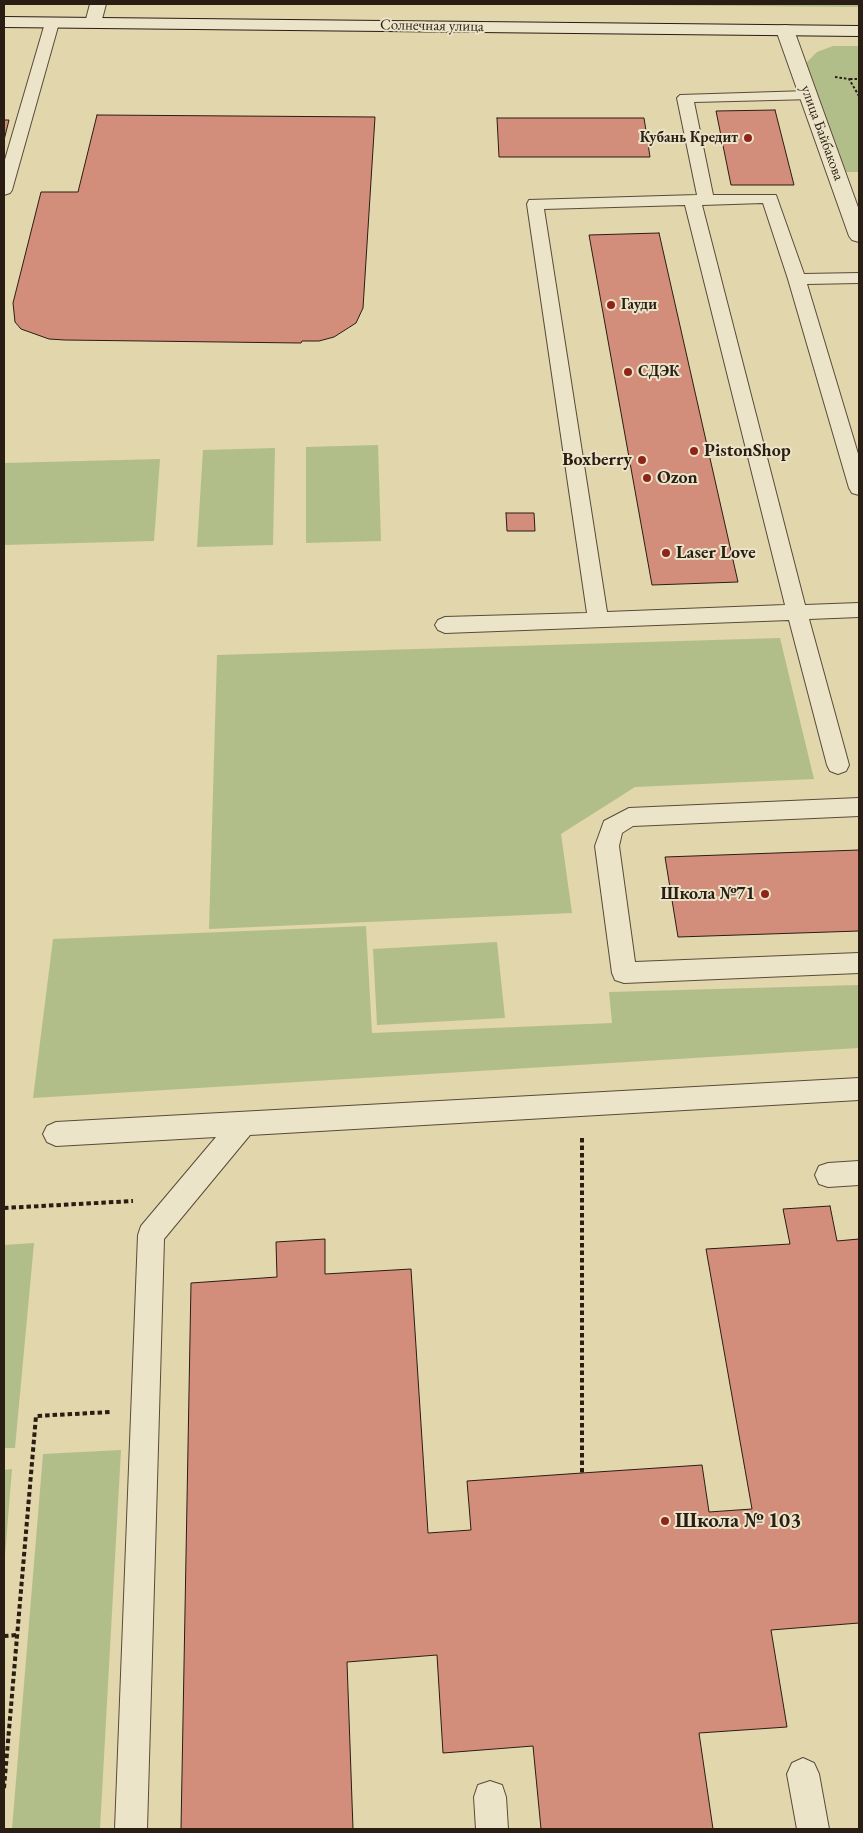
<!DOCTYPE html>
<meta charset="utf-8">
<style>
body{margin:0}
#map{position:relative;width:863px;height:1833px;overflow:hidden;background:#e2d6ac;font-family:"EB Garamond",serif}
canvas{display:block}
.frame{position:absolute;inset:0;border:5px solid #2a1d13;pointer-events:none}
</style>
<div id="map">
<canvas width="863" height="1833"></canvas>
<div class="frame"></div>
</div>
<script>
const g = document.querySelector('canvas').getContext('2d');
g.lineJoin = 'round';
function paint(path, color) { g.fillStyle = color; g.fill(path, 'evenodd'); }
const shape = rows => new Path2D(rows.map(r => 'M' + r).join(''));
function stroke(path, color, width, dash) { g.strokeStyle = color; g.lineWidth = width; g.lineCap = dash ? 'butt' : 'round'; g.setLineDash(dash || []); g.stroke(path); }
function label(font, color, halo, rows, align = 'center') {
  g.font = font + ' "EB Garamond",serif'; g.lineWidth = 4; g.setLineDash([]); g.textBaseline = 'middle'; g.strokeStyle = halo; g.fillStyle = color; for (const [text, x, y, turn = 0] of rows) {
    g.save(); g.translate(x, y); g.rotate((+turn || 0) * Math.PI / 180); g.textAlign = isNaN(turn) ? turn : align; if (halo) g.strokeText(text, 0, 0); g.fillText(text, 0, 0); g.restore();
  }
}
const green = shape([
 [518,4,859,4,859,7],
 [833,46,859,46,859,172,846,172,806,63,817,52],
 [378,445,381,541,306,543,306,447],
 [275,448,273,545,197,547,203,450],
 [160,459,154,541,4,545,4,463],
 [780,638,814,779,635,787,561,834,572,913,209,929,217,655],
 [366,926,372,1033,612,1023,609,992,859,985,859,1048,33,1098,53,939],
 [497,942,505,1018,377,1025,373,949],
 [34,1243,15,1448,4,1448,4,1245],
 [121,1450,100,1829,12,1829,43,1454],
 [12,1469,4,1568,4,1470]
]);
const building = shape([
 [775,110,794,185,731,185,716,111,775,110],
 [97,115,375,117,363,308,356,323,334,337,319,341,302,341,301,343,65,340,49,339,21,329,15,322,13,303,41,192,78,192,97,115],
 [497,118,644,118,650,157,499,157,497,118],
 [4,120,9,120,4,140,4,120],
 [659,233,738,582,652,585,589,235,659,233],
 [506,513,534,513,535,531,507,531,506,513],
 [859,850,859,931,678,937,665,857,859,850],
 [830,1206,837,1241,859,1239,859,1623,771,1630,787,1727,699,1733,713,1829,541,1829,533,1746,443,1753,437,1655,347,1662,353,1829,181,1829,191,1283,277,1277,276,1242,325,1239,325,1274,411,1269,428,1533,471,1530,467,1481,582,1473,702,1465,709,1512,752,1509,706,1249,790,1244,783,1209,830,1206]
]);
const pathFar1 = shape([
 [835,77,849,79,859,96],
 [850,79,859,79]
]);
const path = shape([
 [582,1138,582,1473],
 [4,1208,133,1201],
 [4,1636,17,1635],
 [4,1788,36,1416,110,1412]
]);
const service = shape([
 [52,19,57,20,59,23,12,190,10,193,4,195,4,163,45,23,47,20,52,19],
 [808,91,813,93,816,96,813,99,694,102,713,195,776,195,804,274,859,273,859,283,807,284,859,457,859,495,852,493,849,488,788,279,763,203,702,205,805,605,859,603,859,617,809,619,849,765,846,771,838,774,830,771,827,765,789,620,445,633,438,630,435,625,438,620,445,617,587,613,527,204,529,200,697,195,677,98,680,95,808,91],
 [685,205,785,605,607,612,544,209,685,205],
 [859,798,859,816,633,826,622,833,619,846,635,962,859,953,859,973,624,983,615,980,612,973,595,846,604,821,629,808,859,798],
 [859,1078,859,1100,250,1135,164,1239,147,1829,115,1829,138,1235,141,1226,216,1137,56,1146,47,1142,43,1134,47,1126,56,1122,859,1078],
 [859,1161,859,1185,828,1187,819,1184,815,1175,819,1166,828,1163,859,1161],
 [803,1758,814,1763,819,1774,829,1829,797,1829,787,1774,792,1763,803,1758],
 [490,1781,502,1785,506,1797,508,1829,476,1829,474,1797,478,1785,490,1781]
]);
const minor = shape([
 [90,4,106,4,100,27,88,27,85,23,90,4],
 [785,25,791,26,794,30,859,210,859,242,852,240,849,236,776,30,779,26,785,25]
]);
const secondary = shape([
 [4,17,859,26,859,36,4,27,4,17]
]);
const markers = [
 [748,138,5,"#8f2418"],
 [611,305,5,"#8f2418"],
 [628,372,5,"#8f2418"],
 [694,451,5,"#8f2418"],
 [642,460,5,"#8f2418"],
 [647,478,5,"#8f2418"],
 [666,553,5,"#8f2418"],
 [765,894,5,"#8f2418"],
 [665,1521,5,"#8f2418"]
];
const farStreetnames = [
 ["Солнечная улица",432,26,1],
 ["улица Байбакова",822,133,70]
];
const farPoinames = [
 ["Кубань Кредит",738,138,"right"],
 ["Гауди",621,305],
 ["СДЭК",638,372]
];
const poiNames = [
 ["PistonShop",704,451],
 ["Boxberry",632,460,"right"],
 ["Ozon",657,478],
 ["Laser Love",676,553],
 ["Школа №71",755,894,"right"]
];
const nearPoinames = [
 ["Школа № 103",675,1521]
];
paint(green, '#b2be8a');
paint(building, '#d38e7b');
stroke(building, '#2a1d13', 1);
stroke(service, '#584b39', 2);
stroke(minor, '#584b39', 2);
stroke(secondary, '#2a1d13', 2);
stroke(pathFar1, '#2a1d13', 2, [2.5, 2]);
stroke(path, '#2a1d13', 4, [4.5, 3]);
paint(service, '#ece4c9');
paint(minor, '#ece4c9');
paint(secondary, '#ece4c9');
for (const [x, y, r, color] of markers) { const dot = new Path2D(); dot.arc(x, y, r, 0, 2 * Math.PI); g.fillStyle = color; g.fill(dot); stroke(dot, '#ece4c9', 2); }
label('15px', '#2a1d13', '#ece4c9', farStreetnames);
label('bold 15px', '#2a1d13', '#ece4c9', farPoinames, 'left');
label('bold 18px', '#2a1d13', '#ece4c9', poiNames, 'left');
label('bold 21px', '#2a1d13', '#ece4c9', nearPoinames, 'left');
</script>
